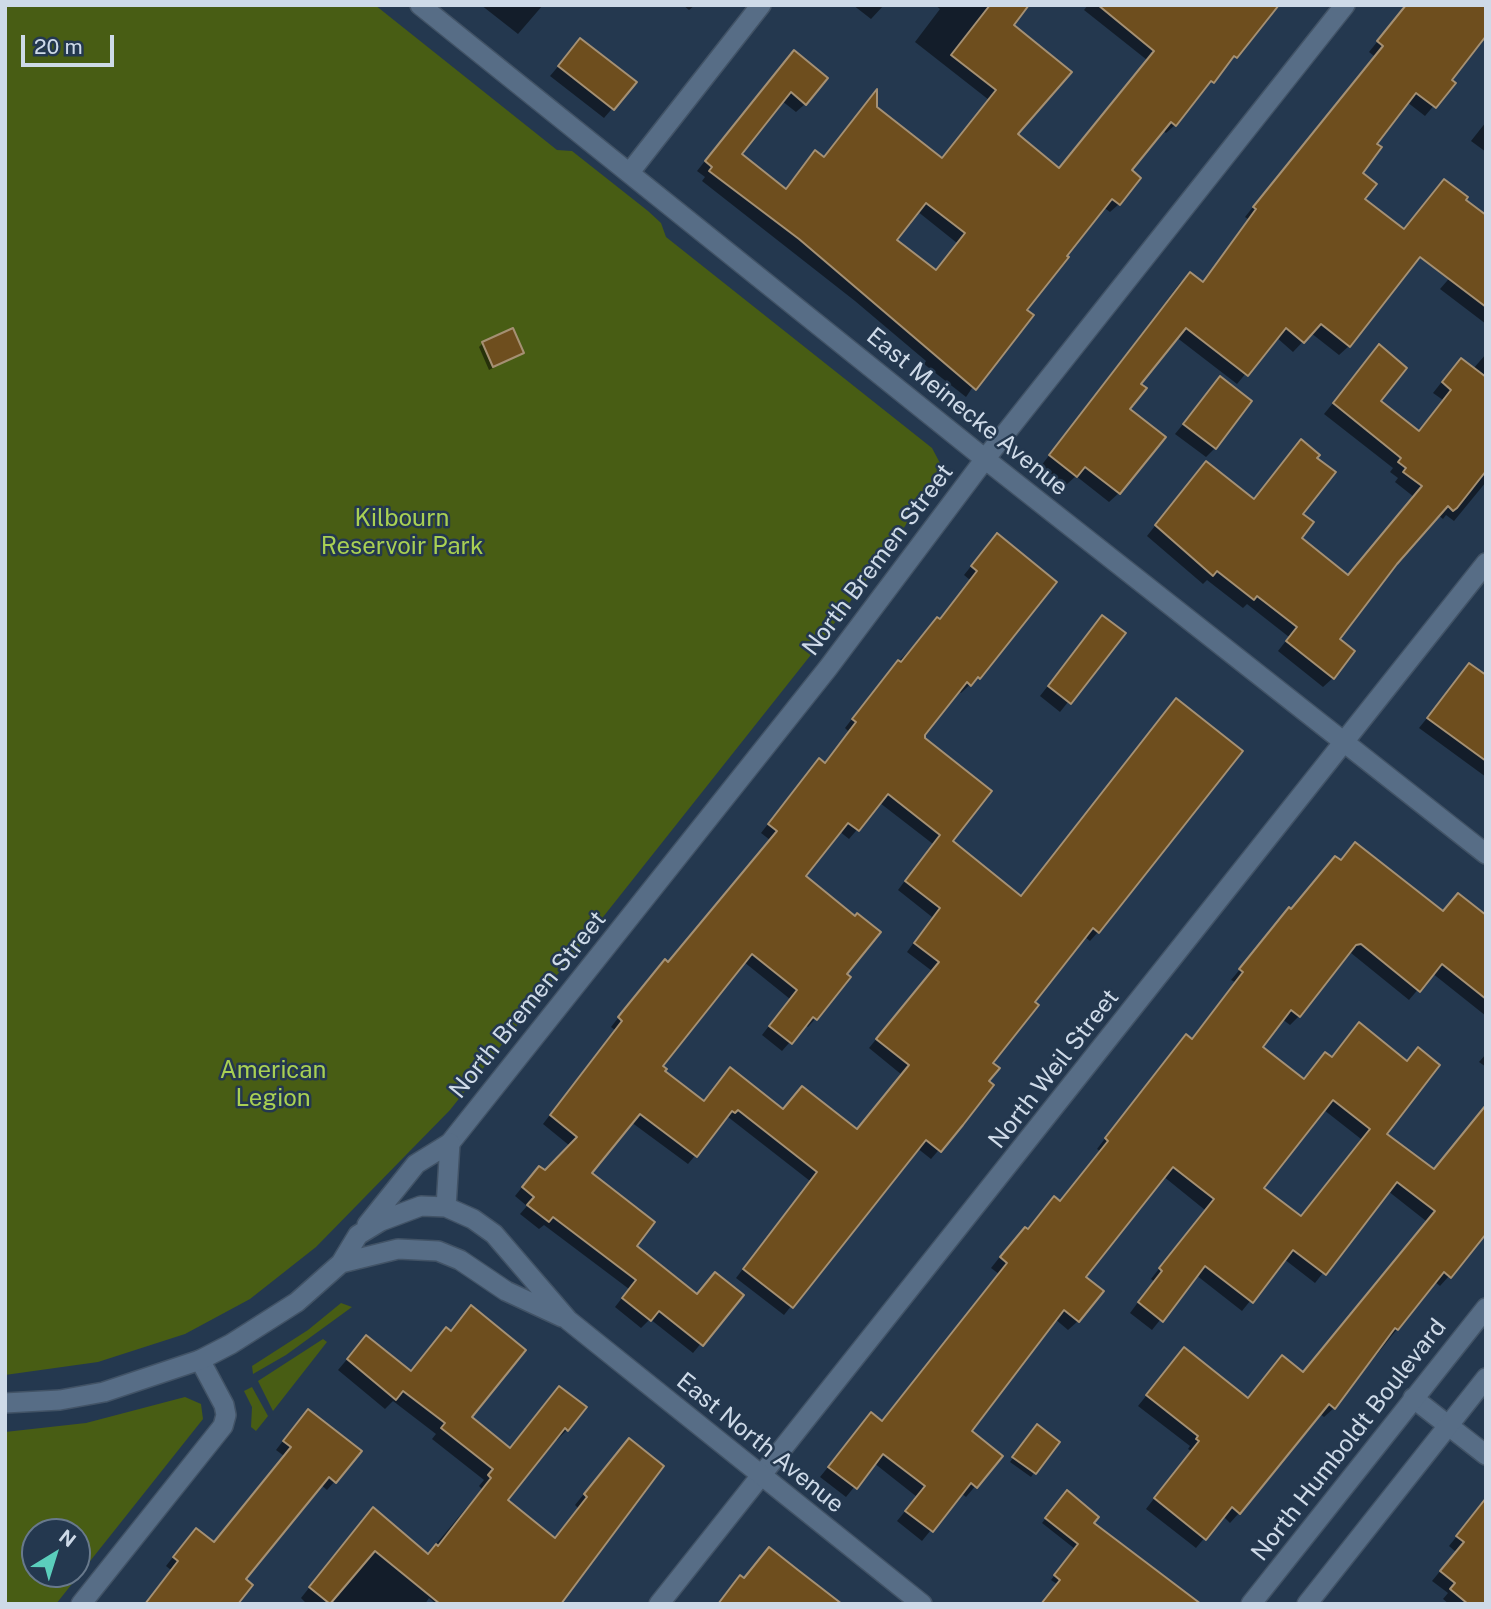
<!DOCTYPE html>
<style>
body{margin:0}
#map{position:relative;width:1491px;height:1609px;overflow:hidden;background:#24384f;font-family:"Public Sans",sans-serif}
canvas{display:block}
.frame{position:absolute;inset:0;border:7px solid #cedae8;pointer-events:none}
.north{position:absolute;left:21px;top:1518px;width:70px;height:70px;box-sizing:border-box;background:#24384f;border:2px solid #68798c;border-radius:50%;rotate:38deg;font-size:19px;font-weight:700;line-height:28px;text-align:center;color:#cedae8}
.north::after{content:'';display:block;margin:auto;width:24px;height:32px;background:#5bcebc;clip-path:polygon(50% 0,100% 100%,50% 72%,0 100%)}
.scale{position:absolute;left:21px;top:35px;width:93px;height:32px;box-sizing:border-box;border:4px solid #cedae8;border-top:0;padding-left:9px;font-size:21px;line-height:24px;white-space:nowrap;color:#cedae8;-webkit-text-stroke:5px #24384f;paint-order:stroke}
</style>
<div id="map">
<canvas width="1491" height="1609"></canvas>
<div class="frame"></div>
<div class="north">N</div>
<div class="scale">20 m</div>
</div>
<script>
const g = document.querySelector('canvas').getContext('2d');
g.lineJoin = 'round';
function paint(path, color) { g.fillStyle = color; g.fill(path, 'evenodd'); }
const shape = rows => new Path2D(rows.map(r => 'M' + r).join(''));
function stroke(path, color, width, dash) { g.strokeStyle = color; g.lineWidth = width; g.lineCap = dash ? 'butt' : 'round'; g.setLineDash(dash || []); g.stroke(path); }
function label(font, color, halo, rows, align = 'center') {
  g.font = font + ' "Public Sans",sans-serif'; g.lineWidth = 5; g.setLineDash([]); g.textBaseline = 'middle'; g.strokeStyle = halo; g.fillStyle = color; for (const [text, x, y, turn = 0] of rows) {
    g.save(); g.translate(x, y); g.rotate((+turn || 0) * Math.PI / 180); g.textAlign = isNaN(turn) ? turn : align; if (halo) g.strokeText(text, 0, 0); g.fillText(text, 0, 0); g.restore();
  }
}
const green = shape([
 [5,5,375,5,557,150,572,151,648,211,661,223,666,237,932,448,941,465,941,470,898,537,810,656,450,1110,316,1247,250,1299,185,1334,98,1362,5,1375],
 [341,1303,352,1307,286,1355,253,1374,252,1366,308,1330],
 [323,1339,327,1342,273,1411,258,1381],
 [252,1387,268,1416,256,1431,251,1427,252,1407,244,1391],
 [185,1397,201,1404,203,1419,56,1604,5,1604,5,1432,86,1423],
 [35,1532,77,1532,77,1574,35,1574]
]);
const shadow = shape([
 [481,5,543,5,518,34],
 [683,5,695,5,689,10],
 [853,5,884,5,871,19],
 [935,5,1027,5,1012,25,1015,134,1058,169,1147,60,1084,10,1088,5,1277,5,1175,125,1166,133,1162,130,1129,171,1119,204,1110,212,1103,207,1025,310,966,397,924,364,926,361,855,301,702,181,705,177,697,171,785,61,805,104,796,112,782,101,740,154,784,190,807,161,823,159,876,108,941,159,989,100,915,42,940,9],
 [917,211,957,243,935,272,895,240],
 [1398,16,1453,83,1425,116,1407,102,1375,144,1360,173,1363,199,1403,231,1444,181,1349,346,1339,355,1311,333,1293,352,1276,337,1237,384,1176,337,1139,385,1128,409,1119,493,1109,502,1076,476,1066,485,1041,466,1180,283,1190,274,1202,283,1248,219,1245,217,1374,56,1369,52],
 [572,50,634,83,604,118,550,76],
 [1486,122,1486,152,1471,141],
 [1486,236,1486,324,1440,289],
 [483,343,522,353,489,370,479,347],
 [1379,347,1379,402,1418,432,1443,400,1433,393,1452,369,1473,369,1486,354,1486,482,1454,521,1446,515,1443,519,1438,515,1396,563,1337,639,1333,678,1323,687,1278,651,1289,637,1247,604,1243,608,1207,580,1203,584,1147,536,1197,473,1253,500,1301,442,1299,539,1348,576,1414,497,1395,482,1398,478,1390,472,1393,468,1324,414],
 [1220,379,1215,448,1206,457,1175,434],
 [989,544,978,677,961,693,958,691,924,734,950,841,1020,898,1240,751,1098,932,1090,941,1084,936,1033,1002,991,1063,961,1124,931,1159,917,1148,784,1315,736,1278,810,1181,728,1117,688,1164,631,1122,589,1174,634,1246,696,1296,741,1295,693,1353,650,1319,641,1328,615,1307,629,1289,544,1225,539,1229,520,1214,527,1206,515,1196,531,1176,545,1172,570,1146,543,1124,615,1030,611,1027,656,970,667,964,770,840,761,833,811,769,824,764,849,732,845,728,890,670,939,621,970,580,964,575],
 [880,803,933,844,898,890,932,917,907,952,932,971,869,1048,902,1075,857,1131,802,1088,782,1111,730,1069,703,1102,662,1072,661,1066,744,962,790,999,762,1035,782,1051,805,1025,808,1027,816,1018,844,975,855,918,804,876,839,831,849,839],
 [1102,617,1123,633,1060,712,1040,696],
 [1470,665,1486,678,1486,777,1419,728],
 [1355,844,1442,912,1458,895,1486,917,1486,1016,1432,973,1409,1000,1351,953,1299,1016,1290,1025,1282,1019,1260,1048,1302,1081,1325,1054,1331,1058,1359,1024,1405,1063,1418,1050,1384,1135,1433,1170,1486,1106,1449,1276,1440,1286,1435,1282,1334,1408,1324,1417,1319,1413,1239,1513,1230,1523,1223,1516,1196,1548,1146,1509,1191,1451,1188,1449,1190,1446,1138,1406,1184,1349,1247,1399,1282,1357,1302,1373,1426,1221,1388,1191,1315,1283,1284,1259,1242,1311,1196,1275,1152,1330,1130,1313,1154,1281,1151,1279,1205,1210,1163,1176,1084,1277,1078,1321,1068,1330,1055,1319,969,1431,1001,1456,966,1497,961,1493,922,1541,897,1521,917,1497,874,1463,846,1497,820,1477,871,1414,881,1422,999,1274,991,1268,1015,1238,1059,1202,1100,1151,1097,1149,1176,1046,1186,1036,1191,1040,1235,982,1231,980,1325,868,1340,861],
 [1324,1110,1361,1139,1300,1217,1262,1189],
 [1486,1054,1486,1067,1479,1062],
 [366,1337,509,1449,549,1398,584,1407,567,1430,557,1440,555,1438,506,1500,553,1539,578,1508,575,1505,619,1451,558,1604,436,1604,429,1598,425,1604,307,1604,301,1598,363,1520,427,1555,482,1489,479,1486,484,1480,432,1439,436,1434,393,1401,385,1409,338,1370],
 [300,1419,335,1481,327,1490,320,1484,171,1570,166,1566,188,1538,213,1544,284,1456,276,1450],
 [1033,1430,1057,1442,1031,1477,1010,1462],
 [1063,1497,1092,1524,1187,1595,1057,1584,1051,1580,1075,1549,1042,1523],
 [1470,1520,1486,1604,1449,1604,1443,1599,1448,1593,1432,1581,1456,1552,1449,1546]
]);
const building = shape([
 [990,5,1029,5,1014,25,1072,72,1018,134,1059,168,1154,51,1098,5,1279,5,1237,58,1234,56,1214,83,1211,81,1176,126,1171,122,1132,170,1141,178,1120,205,1112,199,1067,256,1069,257,1027,310,1034,315,976,390,799,239,709,171,712,167,705,161,794,50,828,78,806,105,791,92,742,154,786,189,815,150,824,157,877,89,877,107,942,158,996,90,951,55,990,5],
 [926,203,965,233,936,270,897,240,926,203],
 [1406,5,1486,5,1486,36,1452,80,1456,83,1436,108,1416,93,1377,144,1382,147,1363,173,1377,184,1365,199,1404,229,1444,179,1468,197,1466,200,1486,215,1486,307,1420,257,1350,347,1321,324,1304,343,1286,328,1248,376,1186,328,1141,384,1147,388,1130,409,1166,437,1120,494,1085,467,1077,477,1049,455,1190,272,1203,282,1256,209,1253,207,1383,46,1377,41,1406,5],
 [580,38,637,82,614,110,558,66,580,38],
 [513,328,524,353,493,367,482,342,513,328],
 [1379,344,1407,368,1381,401,1419,431,1451,390,1442,382,1461,358,1486,377,1486,471,1457,508,1453,511,1448,506,1397,564,1340,639,1355,651,1334,679,1286,641,1297,627,1257,596,1254,600,1217,571,1213,576,1155,525,1206,461,1254,499,1301,439,1320,455,1317,458,1336,472,1303,514,1314,522,1302,538,1348,575,1422,486,1403,472,1406,468,1398,462,1401,458,1333,403,1379,344],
 [1220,376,1252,401,1216,449,1183,424,1220,376],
 [997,533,1057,582,980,679,978,677,971,686,967,682,925,735,925,738,992,791,953,841,1021,896,1176,698,1243,751,1099,933,1093,928,1035,1002,1039,1005,993,1063,1000,1068,989,1081,994,1085,963,1125,941,1152,926,1140,793,1308,743,1269,817,1172,738,1110,735,1113,732,1111,697,1157,640,1114,592,1173,655,1222,637,1246,697,1294,715,1272,744,1295,703,1346,659,1311,651,1321,622,1298,636,1280,553,1217,549,1222,527,1205,534,1197,522,1187,539,1166,545,1170,577,1137,550,1115,622,1021,618,1017,665,959,668,962,777,831,768,824,819,758,825,763,856,722,852,719,898,660,901,662,937,617,940,619,977,571,971,566,997,533],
 [888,794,940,835,905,881,940,908,914,943,939,962,876,1039,909,1065,857,1129,802,1086,783,1109,730,1067,704,1101,665,1071,667,1069,663,1066,752,954,797,990,769,1026,792,1044,813,1017,817,1020,851,977,847,974,881,932,857,913,855,916,806,876,848,823,859,831,888,794],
 [1102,615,1126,633,1071,704,1048,686,1102,615],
 [1469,663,1486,675,1486,761,1427,718,1469,663],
 [1355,842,1443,911,1458,893,1486,915,1486,999,1442,964,1420,992,1361,944,1356,945,1300,1017,1291,1010,1263,1047,1304,1079,1325,1052,1332,1057,1359,1022,1407,1061,1418,1047,1440,1065,1387,1134,1434,1169,1486,1105,1486,1234,1451,1278,1444,1272,1398,1330,1395,1328,1335,1409,1329,1404,1240,1514,1232,1507,1206,1540,1154,1498,1199,1441,1196,1439,1198,1436,1146,1395,1184,1347,1248,1398,1282,1355,1303,1372,1435,1211,1397,1182,1326,1275,1293,1250,1253,1303,1205,1266,1163,1322,1138,1302,1162,1271,1159,1268,1214,1199,1173,1167,1086,1277,1104,1291,1079,1322,1064,1310,972,1431,1003,1456,977,1488,971,1483,933,1532,905,1511,925,1486,883,1454,857,1489,828,1467,871,1412,882,1421,1007,1263,1000,1257,1025,1227,1028,1229,1054,1196,1060,1201,1108,1141,1105,1138,1186,1034,1192,1039,1243,972,1239,969,1289,907,1291,909,1335,856,1341,860,1355,842],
 [1333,1100,1370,1129,1301,1216,1264,1188,1333,1100],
 [471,1305,526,1350,472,1417,510,1448,559,1386,587,1407,568,1431,565,1428,508,1500,555,1538,587,1497,584,1494,629,1438,664,1466,561,1604,440,1604,375,1551,330,1604,309,1587,373,1507,428,1554,436,1544,438,1546,491,1478,488,1475,493,1469,441,1428,445,1423,403,1391,396,1400,347,1359,366,1335,411,1371,446,1327,451,1331,471,1305],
 [308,1409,362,1451,336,1483,329,1477,246,1579,253,1585,238,1604,145,1604,178,1561,173,1557,196,1528,214,1542,291,1447,283,1441,308,1409],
 [1037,1424,1060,1442,1036,1474,1012,1457,1037,1424],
 [1067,1490,1099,1517,1094,1523,1201,1604,1041,1604,1060,1580,1054,1575,1078,1544,1045,1518,1067,1490],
 [1486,1498,1486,1604,1468,1604,1450,1589,1455,1583,1440,1571,1464,1542,1456,1536,1486,1498],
 [769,1547,798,1570,842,1604,718,1604,740,1575,744,1578,769,1547]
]);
const minor = shape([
 [420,5,985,459,1486,854],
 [630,172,761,5],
 [450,1143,828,668,985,459,1345,5],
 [1413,1398,1486,1455],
 [81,1604,223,1426,226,1415,224,1405,200,1360],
 [659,1604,1486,563]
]);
const secondary = shape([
 [446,1207,450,1143],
 [367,1225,416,1164,450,1143],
 [341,1263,398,1249,438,1251,460,1260,506,1291,562,1317],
 [5,1403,60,1400,104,1392,200,1360,231,1344,297,1302,341,1263,358,1235,381,1221,421,1206,446,1207,473,1219,494,1234,568,1320,922,1604],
 [1251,1604,1486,1308],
 [1307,1604,1486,1378]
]);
const streetNames = [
 ["East Meinecke Avenue",967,412,39],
 ["North Bremen Street",878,560,-53],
 ["North Bremen Street",528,1005,-51],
 ["North Weil Street",1054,1069,-52],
 ["North Humboldt Boulevard",1349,1440,-52],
 ["East North Avenue",760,1443,39]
];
const parkNames = [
 ["Kilbourn",402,519],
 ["Reservoir Park",402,547],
 ["American",273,1071],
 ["Legion",273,1099]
];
paint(green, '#485d14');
paint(shadow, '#0007');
paint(building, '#6e4e1e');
stroke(building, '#a59073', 2);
stroke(minor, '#425366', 22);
stroke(secondary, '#425366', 22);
stroke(minor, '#576d86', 19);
stroke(secondary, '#576d86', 19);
label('24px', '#cedae8', '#24384f', streetNames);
label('24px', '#a9d053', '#24384f', parkNames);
</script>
